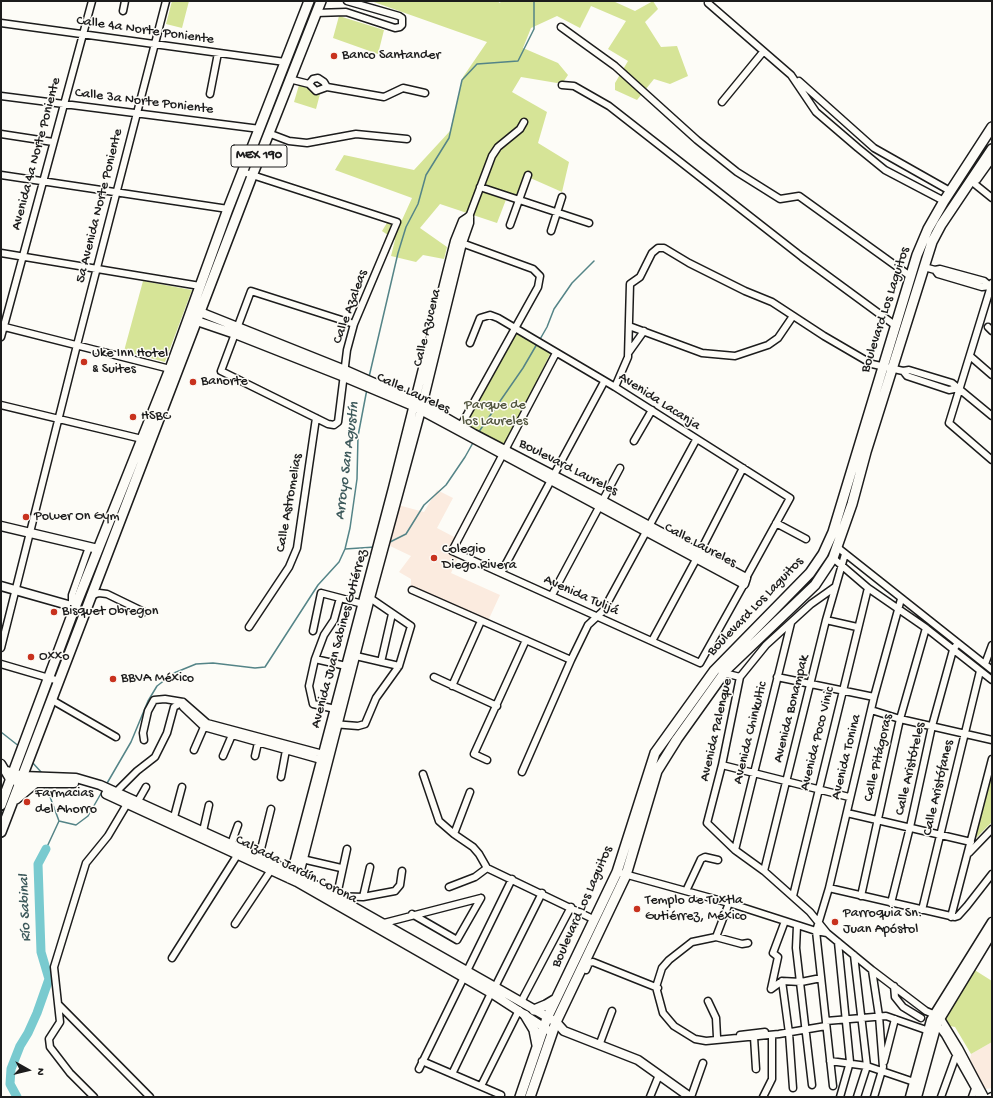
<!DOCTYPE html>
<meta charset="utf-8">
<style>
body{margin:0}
#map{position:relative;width:993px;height:1098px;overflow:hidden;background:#fdfcf7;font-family:"Gochi Hand",sans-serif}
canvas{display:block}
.frame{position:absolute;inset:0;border:2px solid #1c1c1c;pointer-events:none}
.north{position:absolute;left:8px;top:1050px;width:40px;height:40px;-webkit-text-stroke:3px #fdfcf7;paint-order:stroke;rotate:98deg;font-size:11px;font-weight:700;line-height:16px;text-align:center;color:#1c1c1c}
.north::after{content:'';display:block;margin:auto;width:14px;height:18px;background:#1c1c1c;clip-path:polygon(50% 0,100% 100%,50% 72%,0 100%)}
</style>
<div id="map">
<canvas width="993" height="1098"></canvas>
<div class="frame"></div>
<div class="north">N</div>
</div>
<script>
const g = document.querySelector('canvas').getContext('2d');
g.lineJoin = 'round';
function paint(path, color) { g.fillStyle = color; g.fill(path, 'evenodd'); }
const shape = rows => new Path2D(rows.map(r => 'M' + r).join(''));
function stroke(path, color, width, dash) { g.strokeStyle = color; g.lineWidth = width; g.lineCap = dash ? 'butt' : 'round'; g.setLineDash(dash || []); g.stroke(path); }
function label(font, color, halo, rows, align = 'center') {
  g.font = font + ' "Gochi Hand",sans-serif'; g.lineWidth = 3; g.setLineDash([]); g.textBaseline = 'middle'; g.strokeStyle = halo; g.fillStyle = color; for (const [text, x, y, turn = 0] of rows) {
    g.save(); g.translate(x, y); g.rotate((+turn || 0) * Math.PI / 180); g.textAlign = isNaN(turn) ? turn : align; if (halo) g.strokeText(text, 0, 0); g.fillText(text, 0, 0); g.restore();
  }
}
const built = shape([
 [437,490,453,498,437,528,458,539,452,551,459,555,451,573,500,595,487,623,411,589,411,579,399,572,411,556,388,545,398,505,424,512],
 [992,1042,992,1088,986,1089,984,1088,970,1059,971,1054]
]);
const green = shape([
 [172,1,189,1,182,28,166,24],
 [371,1,497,1,500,3,501,1,613,1,635,11,653,1,658,9,645,22,661,47,677,46,688,76,670,84,654,79,637,100,615,90,615,83,628,61,608,49,626,21,591,6,580,28,557,16,531,28,523,48,558,63,568,75,564,81,557,83,521,77,512,92,547,112,538,143,569,162,562,192,528,177,519,195,507,197,497,223,440,204,420,228,447,247,444,259,423,255,416,262,391,256,395,240,382,231,390,218,402,220,412,198,335,170,344,155,414,170,450,131,463,77,487,42],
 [339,16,384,30,378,54,333,38],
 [299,85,308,86,309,91,320,94,316,109,294,102],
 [143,281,192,290,165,362,124,351],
 [516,332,551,352,504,448,463,426],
 [992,761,992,822,973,841],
 [973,969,992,981,992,1042,971,1054,955,1027,950,1026,944,1016]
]);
const stream = shape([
 [539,341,547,327,554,309,572,283,594,261],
 [369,377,398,253,406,227,418,204,426,175,449,138,462,80,477,64,518,61,534,29,534,1],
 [478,433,523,368,537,344],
 [388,543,406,534,424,505,446,485,465,457,474,441],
 [345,549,375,547],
 [1,732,20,747],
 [31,761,42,773],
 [106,785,131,742,148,701,157,686,174,673,196,664,213,663,255,668,265,667,318,585,339,562,345,549,350,528,357,479,358,436,367,389],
 [59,821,76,825,88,816,103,790],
 [46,849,59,821,46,786]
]);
const river = shape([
 [17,1097,10,1084,11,1069,20,1046,28,1033,37,1013,49,979,41,952,38,864,46,849]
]);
const street = shape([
 [708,3,791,75,816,112,858,148,885,170,944,201],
 [123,11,125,1],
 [316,13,346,12,395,28,400,27,402,25,402,18,399,16,347,1],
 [1,23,285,62],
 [561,27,615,66,697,140,737,172,780,199,799,196,910,276],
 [289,79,309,84,316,91,327,87,384,97,403,88,425,93],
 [799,81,874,148,950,191],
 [309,84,313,79,318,78,324,82,327,87],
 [562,85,574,86,609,106,802,257,896,326],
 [210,94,218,53],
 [1,96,260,129],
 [722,102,763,52],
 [268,133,289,141,307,143,356,134,407,139],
 [1,134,53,142],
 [243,172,397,222,354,324,347,350,338,422,334,425,328,424,221,371,251,291,354,324],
 [1,175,228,209],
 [971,181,977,180,992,159],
 [971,181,992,198],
 [480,187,589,223],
 [469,217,492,156,498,147,520,129,524,122],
 [510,225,528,175],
 [551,231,562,197],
 [1,253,200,286],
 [924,267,935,270,938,274,982,287,990,286],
 [935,270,940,269,984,281,991,287],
 [992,283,949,423,992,460],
 [1,326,170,369],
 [629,326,702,353,735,356,768,345,778,338,793,316],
 [988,327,992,331],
 [1,337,92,1],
 [470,343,480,318,490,315,498,318,615,387,790,498,746,578],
 [629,352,644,331],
 [556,353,452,551,700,663,744,584],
 [970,356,992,375],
 [903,371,909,370,952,383,992,416],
 [615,387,628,357,630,284,640,277,652,253,658,248,664,248,689,263,745,291,772,302,824,336,872,364,903,371,907,376,949,390,959,388],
 [1,405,142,439],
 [459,429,538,287,540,276,533,269,459,242],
 [634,441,652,410],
 [776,523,806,539],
 [837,547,992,670],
 [833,558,868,588,926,628,992,680],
 [501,573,604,382],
 [835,587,811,604,766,645,740,677,722,765,707,823,735,850,764,871,810,912,827,933,872,970,926,1011,940,1017,959,1048,985,1097],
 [412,590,571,660],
 [552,595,620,468],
 [90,596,99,593,107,594,144,612],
 [75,607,72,603,72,595,89,547],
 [826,620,857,627],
 [249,627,289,567,297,548,316,418],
 [313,631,321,593,363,604],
 [652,641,699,554,743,468],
 [1,648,77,345,166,1],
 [356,656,399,666],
 [315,659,346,666],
 [381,662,392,614],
 [1,664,59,681],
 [985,664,992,645],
 [724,673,740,677],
 [434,677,497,706],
 [777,677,874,697],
 [452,686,481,621],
 [52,700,116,737],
 [183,707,204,727,321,760],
 [335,709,313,704,309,686,315,659,324,635,334,620,340,598],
 [871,710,900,719,992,740],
 [333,724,358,726,365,724,376,698,399,666,411,626,370,598],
 [144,740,143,733,148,711,154,700,165,699,183,702,207,723,323,754],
 [194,750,204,727],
 [223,756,232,735],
 [255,756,258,743],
 [487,760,474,754,526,640],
 [722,765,849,797],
 [522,772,571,660,588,625,603,611,696,440],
 [423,774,439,821,454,834,473,847,479,854,487,868,593,919],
 [281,777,286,750],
 [116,792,137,771,155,757,167,733,174,707,183,702],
 [138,801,146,787],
 [847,813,971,842],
 [174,817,182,787],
 [203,831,209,805],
 [454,834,470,792],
 [231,844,238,825],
 [735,850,791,623],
 [969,853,992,829],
 [259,857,271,809],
 [302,859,341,868],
 [764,871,826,620,845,554],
 [617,872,729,903,816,931,827,933],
 [449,887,475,877,487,868],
 [829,888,955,917,958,916,967,906,992,874],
 [686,891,701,859,705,857,718,860],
 [337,895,347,849],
 [333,896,363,897,395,891,400,885,402,871],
 [793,896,868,588],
 [861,896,900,719,926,628],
 [363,897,370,867],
 [891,903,910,827,932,726,953,650,958,643],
 [922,910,980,671],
 [412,914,457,940,481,898],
 [951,917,992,759],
 [384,923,481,898],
 [235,924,271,870],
 [797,926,796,948,812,1085],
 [716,937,729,903],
 [838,942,850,1062,840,1097],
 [748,943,742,944,716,937,692,942,669,960,662,968,656,987,663,1013,674,1026,695,1039,706,1041,779,1034,826,1026],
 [854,955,867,1066,857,1097],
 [172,958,238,854],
 [586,970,589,963,593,962,658,988],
 [872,970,879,1016,883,1067,874,1097],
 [782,981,789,1033,793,1088],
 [894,986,895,997,903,1007,921,1018],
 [495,987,542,893],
 [771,989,778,957,773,953,785,921],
 [771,989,782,981,801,982,821,978],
 [708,1001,716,1018,717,1037],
 [521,1002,571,907],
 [59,1005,150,1097],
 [826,1021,886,1016,929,1031],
 [936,1023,945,1035,980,1097],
 [740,1035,765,1032],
 [754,1037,756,1069],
 [600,1043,612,1011],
 [422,1061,501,1095],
 [830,1061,867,1066,917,1083],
 [884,1062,895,1019],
 [419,1069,512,879],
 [452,1074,491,993],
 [481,1086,519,1010],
 [833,1086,816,931,829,888,874,697,901,599],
 [94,1097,70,1073,50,1047,49,1039,60,1022,54,967,86,863,108,836,127,804],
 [650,1097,659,1075],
 [691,1097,703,1063],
 [763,1097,772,1079,772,1035],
 [941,1097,957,1053],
 [972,1097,976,1086],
 [990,1097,992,1096]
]);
const secondary = shape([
 [191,319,235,334,344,377,413,406,744,584,746,578,603,501,474,434,422,404,345,370,195,310],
 [1,526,98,549],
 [1,586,75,607],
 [1,764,10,779,21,783,74,783],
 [7,771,23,776,76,778,100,785,292,872,495,987,556,1022,564,1031,638,1060,690,1097],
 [106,794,297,882,491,993,548,1030],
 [290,879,393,488,455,241,463,221,469,217],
 [297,882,370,598,421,410,462,243,469,223,469,217],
 [910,1097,931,1020,992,922],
 [917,1097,937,1024,992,933]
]);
const primary = shape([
 [16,799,35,783],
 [1,805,75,607,170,369,228,209,309,1],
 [1,832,252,176,321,1],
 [534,1010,546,1005,556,999],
 [525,1015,534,1030,537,1045],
 [520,1097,547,1018,617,872,655,753,714,671,810,573,823,554,833,532,917,255,928,229,944,201,992,127],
 [530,1097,556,1022,626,875,657,771,677,739,727,669,815,585,833,558,852,504,866,452,932,242,941,225,992,149]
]);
const markers = [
 [334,56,4,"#c8321e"],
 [84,362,4,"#c8321e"],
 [193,382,4,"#c8321e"],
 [133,417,4,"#c8321e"],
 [26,517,4,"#c8321e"],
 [434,558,4,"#c8321e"],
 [54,612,4,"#c8321e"],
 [31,657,4,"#c8321e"],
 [113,679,4,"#c8321e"],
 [27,802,4,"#c8321e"],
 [637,909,4,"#c8321e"],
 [835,922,4,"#c8321e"]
];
const shields = [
 [259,156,56]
];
const shieldNames = [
 ["MEX 190",259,156]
];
const streetNames = [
 ["Calle 4a Norte Poniente",145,31,8],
 ["Calle 3a Norte Poniente",144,102,7],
 ["Avenida 4a Norte Poniente",37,154,-75],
 ["5a Avenida Norte Poniente",100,206,-76],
 ["Calle Azaleas",351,307,-70],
 ["Boulevard Los Laguitos",886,310,-72],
 ["Calle Azucena",428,328,-76],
 ["Calle Laureles",413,394,25],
 ["Avenida Lacanja",659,402,33],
 ["Boulevard Laureles",568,468,27],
 ["Calle Astromelias",290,503,-80],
 ["Calle Laureles",700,546,28],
 ["Avenida Tulijá",581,596,24],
 ["Boulevard Los Laguitos",756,607,-46],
 ["Avenida Juan Sabines Gutiérrez",340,639,-75],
 ["Avenida Bonampak",792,709,-76],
 ["Avenida Palenque",717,730,-77],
 ["Avenida Chinkultic",751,733,-76],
 ["Avenida Poco Vinic",818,739,-76],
 ["Avenida Tonina",847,757,-76],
 ["Calle Pitágoras",879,758,-77],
 ["Calle Aristóteles",911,769,-77],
 ["Calle Aristófanes",939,788,-77],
 ["Calzada Jardín Corona",296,870,27],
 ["Boulevard Los Laguitos",583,907,-66]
];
const poiNames = [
 ["Banco Santander",342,56],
 ["Uke Inn Hotel",92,354],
 ["& Suites",92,370],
 ["Banorte",201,382],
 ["HSBC",141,417],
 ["Power On Gym",34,517],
 ["Colegio",442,550],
 ["Diego Rivera",442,566],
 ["Bisquet Obregon",62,612],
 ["Oxxo",39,657],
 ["BBVA México",121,679],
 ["Farmacias",35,794],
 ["del Ahorro",35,810],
 ["Templo de Tuxtla",645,901],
 ["Gutiérrez, México",645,917],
 ["Parroquia Sn.",843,914],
 ["Juan Apóstol",843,930]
];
const parkNames = [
 ["Parque de",495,406],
 ["los Laureles",495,422]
];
const waterNames = [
 ["Arroyo San Agustín",348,461,-83],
 ["Río Sabinal",26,908,-92]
];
paint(built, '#fbebdf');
paint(green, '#d6e497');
stroke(stream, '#548487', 1.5);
stroke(river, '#79cacf', 9);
stroke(street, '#1c1c1c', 9);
stroke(secondary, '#1c1c1c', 11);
stroke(primary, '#1c1c1c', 12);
stroke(street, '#fdfcf7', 6);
stroke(secondary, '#fdfcf7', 8);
stroke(primary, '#fdfcf7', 9);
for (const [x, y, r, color] of markers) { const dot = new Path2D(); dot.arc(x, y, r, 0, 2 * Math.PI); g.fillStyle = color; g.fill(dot); stroke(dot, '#fdfcf7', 1.5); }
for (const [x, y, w] of shields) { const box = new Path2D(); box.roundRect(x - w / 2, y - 11, w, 22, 3); g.fillStyle = '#fdfcf7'; g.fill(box); stroke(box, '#1c1c1c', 1); }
label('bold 13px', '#1c1c1c', null, shieldNames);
label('14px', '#1c1c1c', '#fdfcf7', streetNames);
label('14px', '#1c1c1c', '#fdfcf7', poiNames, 'left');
label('14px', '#545841', '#fdfcf7', parkNames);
label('italic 15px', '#3d595b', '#fdfcf7', waterNames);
</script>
